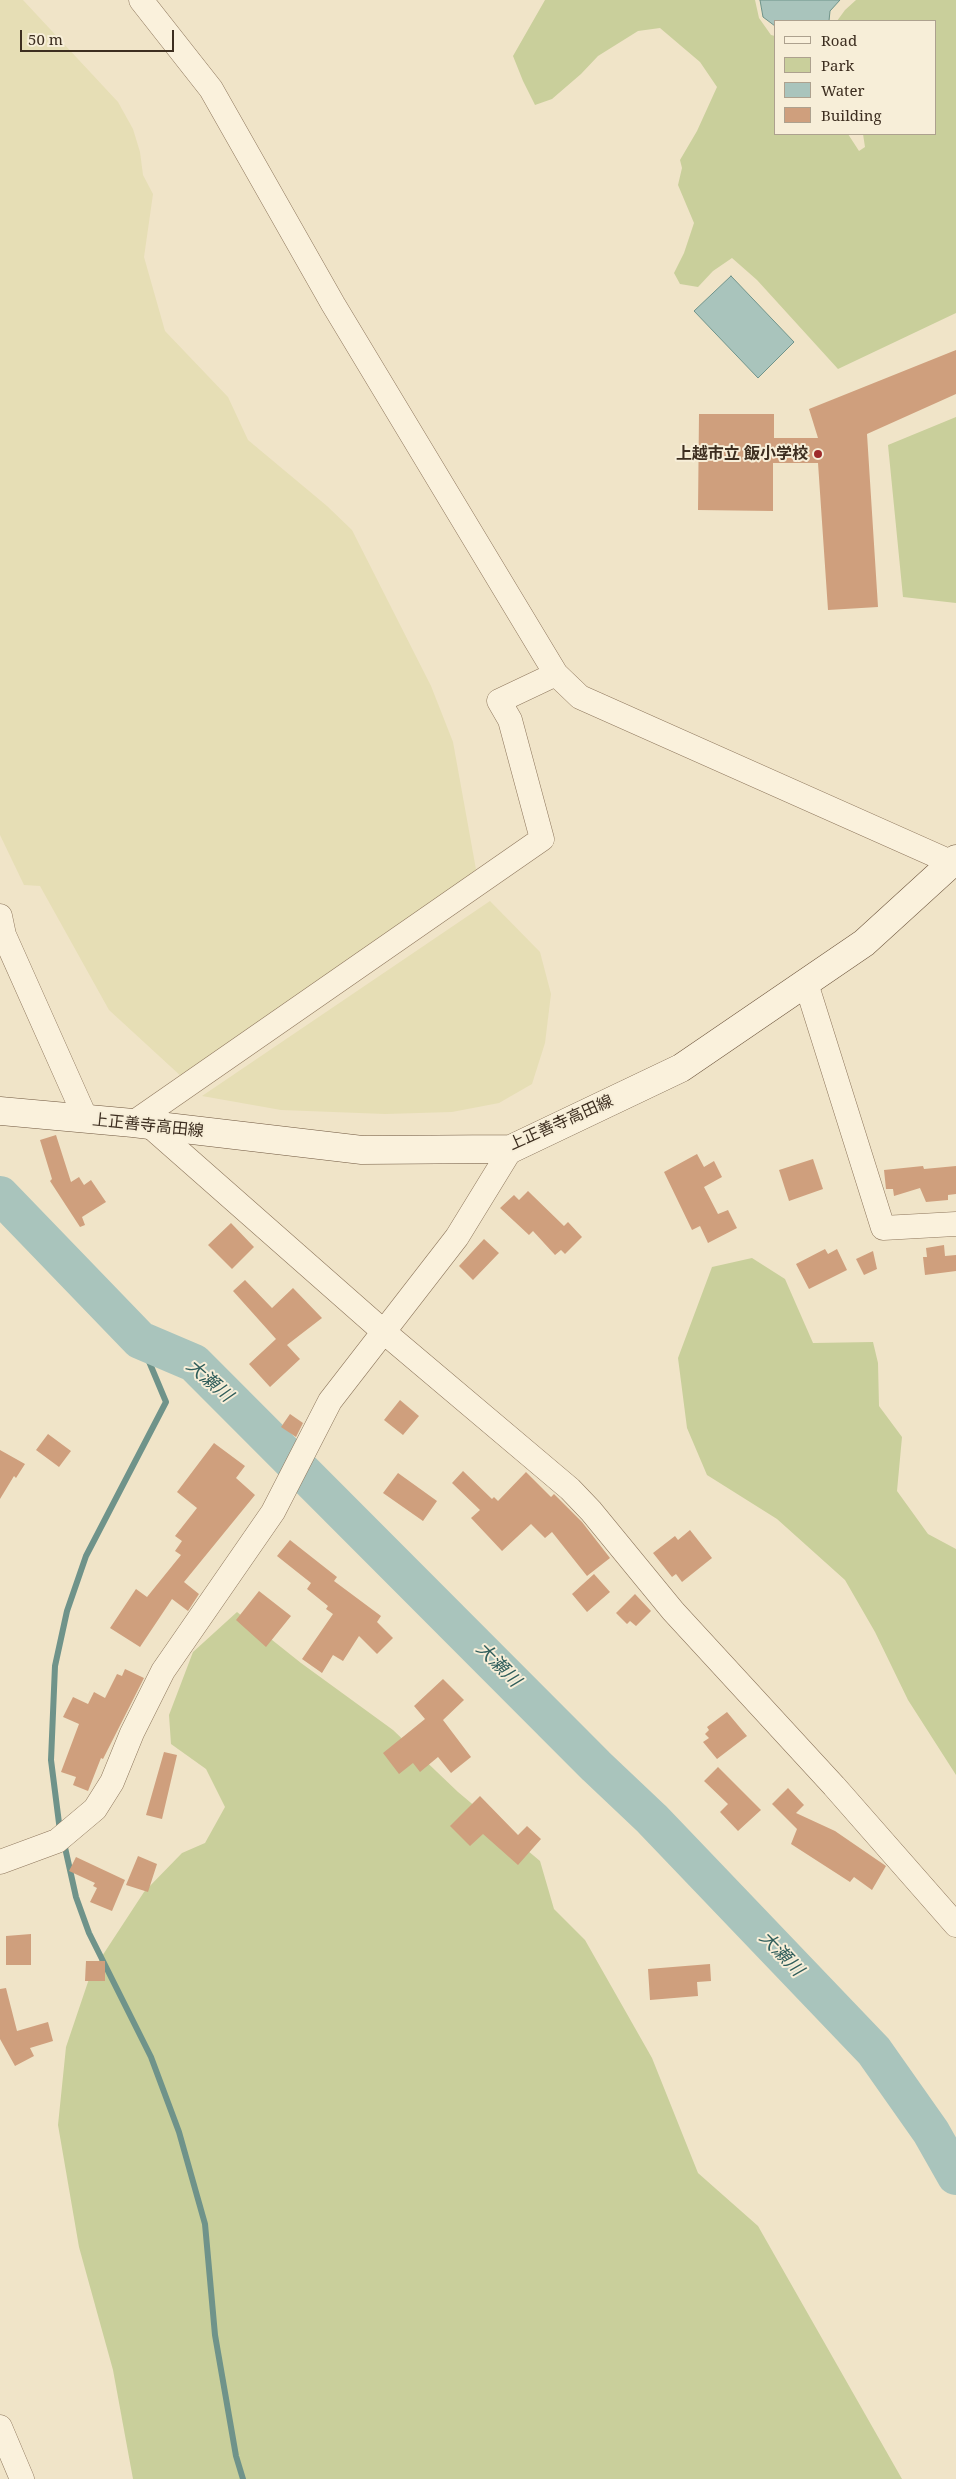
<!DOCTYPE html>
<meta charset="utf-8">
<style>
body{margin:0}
#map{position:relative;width:956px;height:2479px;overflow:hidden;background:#f0e4c8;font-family:"Noto Serif",serif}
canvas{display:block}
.legend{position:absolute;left:774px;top:20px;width:162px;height:115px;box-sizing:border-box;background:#f7eed8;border:1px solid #ada18e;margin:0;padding:6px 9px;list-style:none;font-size:15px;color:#3d2e20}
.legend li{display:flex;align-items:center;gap:10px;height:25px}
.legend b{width:25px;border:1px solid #ada18e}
.scale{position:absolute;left:20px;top:30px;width:154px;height:22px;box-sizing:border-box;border:2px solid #3d2e20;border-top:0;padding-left:6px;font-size:15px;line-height:18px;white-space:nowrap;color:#3d2e20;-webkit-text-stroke:4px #f7eed8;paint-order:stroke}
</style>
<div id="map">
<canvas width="956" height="2479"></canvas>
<ul class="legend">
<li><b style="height:6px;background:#faf1dc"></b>Road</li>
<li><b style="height:14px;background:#c9cf9b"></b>Park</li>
<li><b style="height:14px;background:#a9c4bc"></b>Water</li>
<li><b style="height:14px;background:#cf9f7d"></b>Building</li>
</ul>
<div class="scale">50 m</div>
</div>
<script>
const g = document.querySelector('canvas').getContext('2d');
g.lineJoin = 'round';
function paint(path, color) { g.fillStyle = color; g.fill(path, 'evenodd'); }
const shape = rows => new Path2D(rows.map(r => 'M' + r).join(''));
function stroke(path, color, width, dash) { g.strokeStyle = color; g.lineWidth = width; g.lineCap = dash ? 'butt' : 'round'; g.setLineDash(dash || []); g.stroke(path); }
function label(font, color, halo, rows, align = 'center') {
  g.font = font + ' "Noto Serif","Noto Sans JP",serif'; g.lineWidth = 4; g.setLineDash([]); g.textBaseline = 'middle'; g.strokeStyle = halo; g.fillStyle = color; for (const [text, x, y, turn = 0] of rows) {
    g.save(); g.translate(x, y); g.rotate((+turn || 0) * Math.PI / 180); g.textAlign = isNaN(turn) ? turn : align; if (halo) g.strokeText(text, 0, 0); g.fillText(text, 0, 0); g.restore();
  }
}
const farmland = shape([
 [0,0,23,0,118,102,133,129,140,152,143,175,153,194,144,257,165,331,228,397,248,440,327,506,352,530,431,686,453,742,477,875,183,1078,109,1010,40,886,24,885,0,835],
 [490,901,540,952,551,994,545,1043,532,1084,499,1103,452,1112,385,1114,281,1110,202,1096]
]);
const green = shape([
 [545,0,755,0,759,18,771,35,775,36,775,134,848,134,859,151,865,147,863,134,935,134,935,21,837,21,845,10,856,0,956,0,956,313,838,369,757,280,732,258,713,271,698,287,680,284,674,273,684,253,694,223,678,185,682,168,680,160,697,131,717,87,700,62,660,28,638,31,598,56,581,74,552,99,535,105,523,81,513,56],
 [956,417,956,603,903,597,888,445],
 [752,1258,785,1279,813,1343,873,1342,878,1363,879,1406,902,1437,897,1491,928,1534,956,1549,956,1775,908,1700,875,1632,845,1580,777,1519,707,1475,687,1428,678,1358,712,1267],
 [237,1612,301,1663,393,1730,458,1792,540,1861,554,1909,585,1940,652,2058,698,2173,758,2226,902,2479,133,2479,113,2370,79,2247,58,2125,66,2047,91,1973,144,1892,182,1853,205,1843,225,1807,206,1769,171,1744,169,1715,193,1652]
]);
const water = shape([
 [760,0,840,0,830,11,829,21,775,21,775,26,763,17,760,0],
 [731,276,794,342,758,378,694,311,731,276]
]);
const stream = shape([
 [60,1831,51,1760,55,1666,67,1611,86,1556,166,1402,140,1340],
 [64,1843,76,1897,89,1933,151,2057,179,2132,205,2224,215,2335,236,2456,243,2479]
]);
const river = shape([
 [0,1195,140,1340,194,1363,596,1766,652,1819,874,2051,931,2132,956,2176]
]);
const building = shape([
 [956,350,956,394,867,434,878,607,828,610,818,463,773,463,773,511,698,510,699,414,774,414,774,438,818,438,809,409],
 [56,1135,71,1182,79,1177,84,1185,91,1180,106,1202,82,1217,85,1225,80,1227,50,1181,52,1179,40,1140],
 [697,1154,704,1167,714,1161,722,1177,704,1187,718,1214,728,1210,737,1228,708,1243,700,1226,692,1230,664,1172],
 [813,1159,823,1189,789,1201,779,1170],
 [923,1166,924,1169,956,1166,956,1194,948,1195,948,1200,926,1202,920,1188,894,1196,893,1189,886,1189,884,1170],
 [528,1191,564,1226,568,1222,582,1237,565,1254,561,1250,555,1255,533,1231,529,1235,500,1208,514,1195,519,1200],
 [231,1223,254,1247,232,1269,208,1245],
 [484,1239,499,1253,473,1280,459,1266],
 [944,1245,945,1256,956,1255,956,1271,925,1275,923,1257,927,1257,926,1248],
 [825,1249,828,1254,837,1249,847,1270,809,1289,796,1264],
 [873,1251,877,1269,864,1275,856,1259],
 [245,1280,272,1308,293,1288,322,1318,287,1345,300,1359,270,1387,249,1364,276,1339,233,1291],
 [400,1400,419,1416,403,1435,384,1420],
 [290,1414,303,1423,296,1437,281,1427],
 [48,1434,71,1451,59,1467,36,1450],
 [214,1443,245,1466,236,1478,255,1495,184,1582,199,1594,188,1611,172,1599,140,1647,110,1628,136,1589,147,1597,181,1555,175,1551,182,1541,175,1536,197,1508,177,1492],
 [0,1450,25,1464,16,1478,14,1476,0,1499],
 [463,1471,492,1499,494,1497,498,1501,526,1472,551,1497,554,1494,582,1522,610,1558,587,1576,552,1532,545,1538,531,1524,502,1551,471,1518,480,1510,452,1483],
 [398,1473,437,1501,423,1521,383,1493],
 [690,1530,712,1558,682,1582,676,1574,672,1577,653,1553,675,1536,678,1540],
 [290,1540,337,1577,334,1581,381,1616,377,1622,393,1638,377,1654,359,1636,343,1661,333,1655,322,1673,302,1659,333,1614,326,1609,328,1606,307,1589,311,1583,277,1556],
 [594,1574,610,1592,587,1612,572,1594],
 [259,1591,291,1616,266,1647,236,1620],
 [635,1594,651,1611,636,1626,630,1621,627,1624,616,1613],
 [125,1669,144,1678,103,1759,101,1758,88,1791,73,1785,76,1777,61,1772,79,1724,63,1717,73,1697,88,1704,94,1692,105,1698,117,1674,122,1676],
 [443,1679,464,1700,443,1720,471,1757,451,1773,438,1757,420,1772,413,1763,399,1774,383,1753,425,1719,414,1706],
 [727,1712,747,1736,717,1759,703,1742,709,1738,705,1734,709,1730,707,1727],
 [164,1752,177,1755,162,1819,146,1815],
 [718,1767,761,1810,738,1831,720,1812,728,1804,704,1781],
 [788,1788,804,1805,796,1813,835,1831,886,1866,872,1890,854,1877,850,1882,791,1844,797,1829,772,1804],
 [480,1796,518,1835,527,1826,541,1839,518,1865,483,1834,470,1846,450,1826],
 [138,1856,157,1864,148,1892,126,1885],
 [76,1857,125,1880,112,1911,90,1902,97,1888,93,1886,95,1883,69,1871],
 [31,1934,31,1965,6,1965,6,1936],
 [86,1961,105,1961,105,1981,85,1981],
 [710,1964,711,1981,697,1982,698,1996,650,2000,648,1969],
 [6,1988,17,2031,48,2022,53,2041,30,2048,34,2056,15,2066,0,2039,0,1989]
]);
const minor = shape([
 [141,0,211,89,333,304,556,674,580,697,953,863],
 [0,916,4,935,86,1119],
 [806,983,883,1228,956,1224],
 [133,1123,542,839,510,720,499,701,556,674],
 [149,1125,384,1332,570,1489,591,1511,673,1611,834,1786,956,1925],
 [0,1862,57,1841,95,1809,112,1782,132,1733,163,1671,273,1512,330,1401,457,1237,511,1149],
 [0,2427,22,2479]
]);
const secondary = shape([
 [0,1111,133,1123,362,1150,511,1149,681,1068,864,943,956,859]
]);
const markers = [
 [818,454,5,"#9e2a2b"]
];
const poiNames = [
 ["上越市立 飯小学校",808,454]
];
const streetNames = [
 ["上正善寺高田線",561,1123,-24],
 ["上正善寺高田線",148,1126,6]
];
const waterNames = [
 ["大瀬川",209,1381,41],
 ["大瀬川",498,1665,45],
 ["大瀬川",781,1954,46]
];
paint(farmland, '#e6deb5');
paint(green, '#c9cf9b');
paint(water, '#a9c4bc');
stroke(water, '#6f938a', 1);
stroke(stream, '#6f938a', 6);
stroke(river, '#a9c4bc', 38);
paint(building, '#cf9f7d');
stroke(minor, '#8d765c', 25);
stroke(secondary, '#6f573f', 29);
stroke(minor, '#faf1dc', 24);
stroke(secondary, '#faf1dc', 28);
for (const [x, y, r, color] of markers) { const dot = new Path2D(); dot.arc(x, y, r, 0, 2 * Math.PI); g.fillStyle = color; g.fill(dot); stroke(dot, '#f7eed8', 2); }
label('bold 16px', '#3d2e20', '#f7eed8', poiNames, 'right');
label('16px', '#3d2e20', '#f7eed8', streetNames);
label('italic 18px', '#2f5d5a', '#f7eed8', waterNames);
</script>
